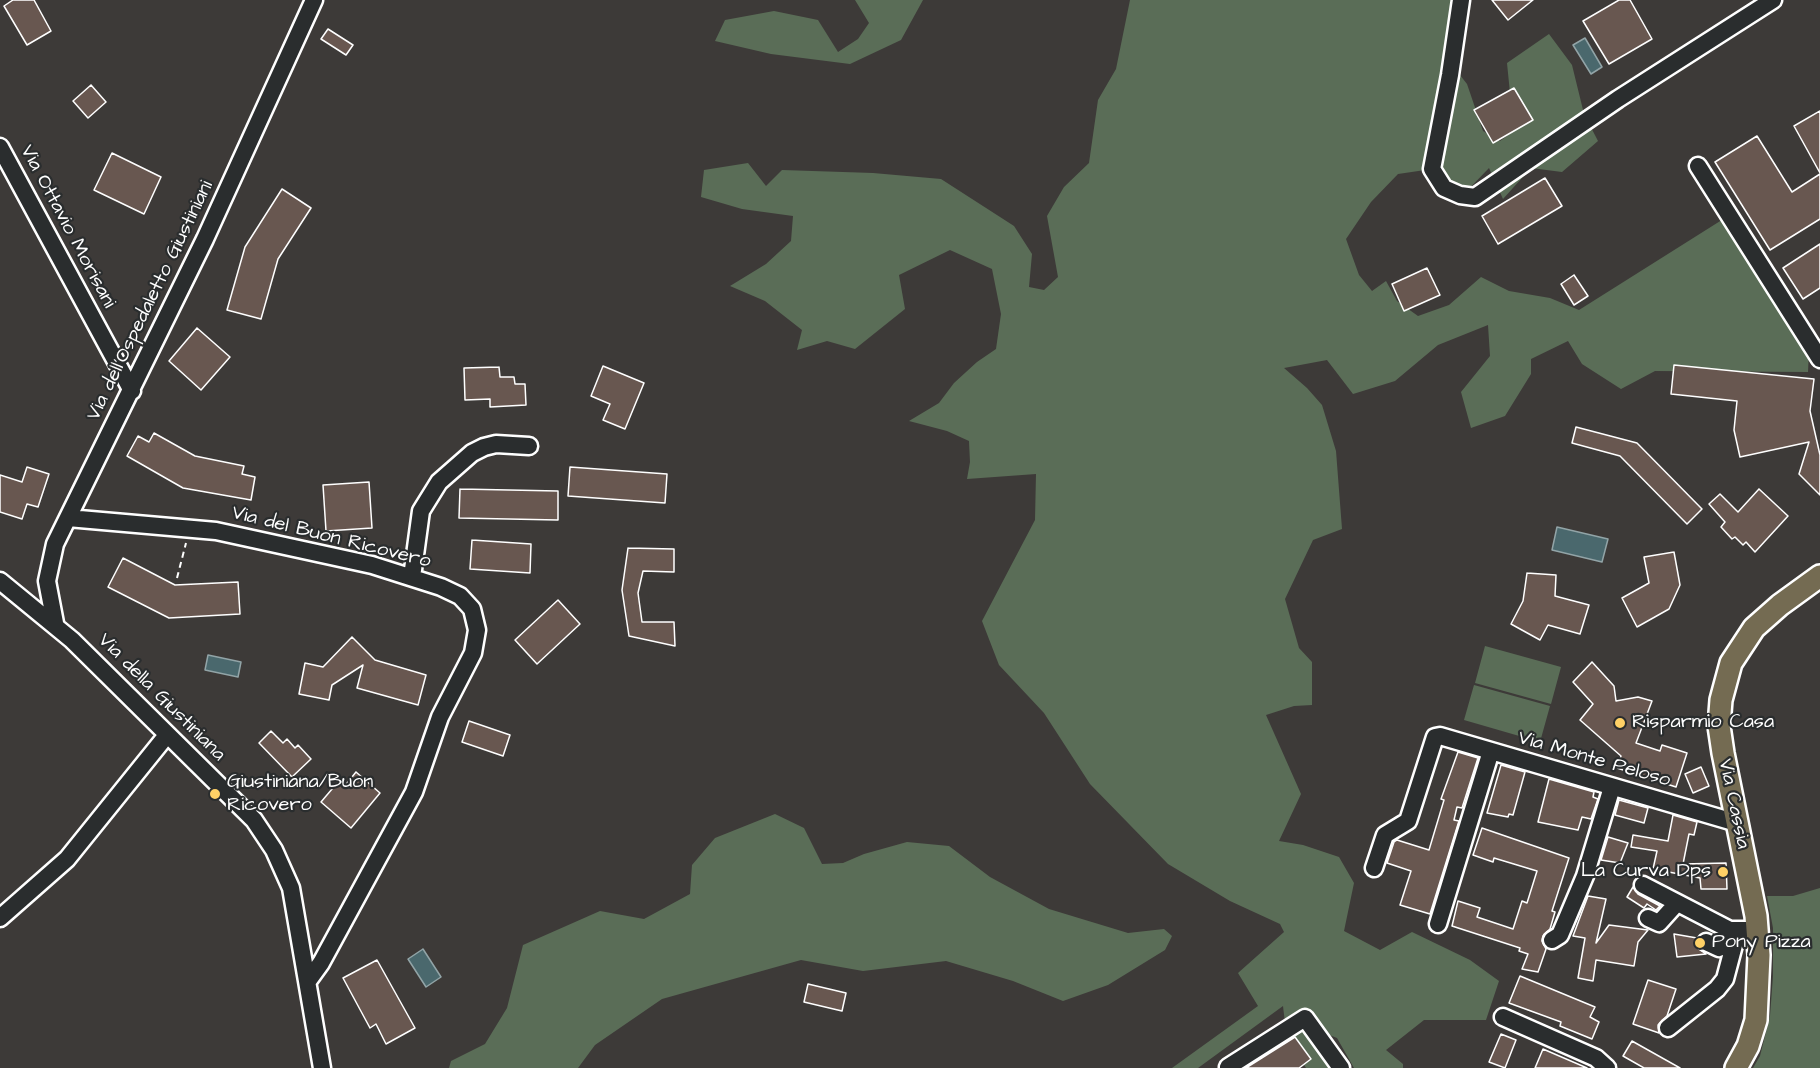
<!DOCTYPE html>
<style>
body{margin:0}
canvas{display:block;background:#3d3a38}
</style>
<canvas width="1820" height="1068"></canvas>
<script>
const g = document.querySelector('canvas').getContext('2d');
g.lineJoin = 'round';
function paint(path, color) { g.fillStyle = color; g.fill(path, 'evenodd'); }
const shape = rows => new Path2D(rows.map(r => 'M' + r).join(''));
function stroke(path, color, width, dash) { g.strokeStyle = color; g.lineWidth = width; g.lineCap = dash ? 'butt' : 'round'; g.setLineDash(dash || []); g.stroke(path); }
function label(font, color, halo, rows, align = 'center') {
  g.font = font + ' "Architects Daughter",sans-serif'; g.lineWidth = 4.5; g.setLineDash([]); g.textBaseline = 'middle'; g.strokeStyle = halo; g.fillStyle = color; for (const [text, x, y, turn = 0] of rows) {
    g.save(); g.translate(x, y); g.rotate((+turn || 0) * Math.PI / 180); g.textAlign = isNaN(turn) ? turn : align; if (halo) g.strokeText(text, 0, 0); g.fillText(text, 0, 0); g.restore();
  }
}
const green = shape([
 [855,0,923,0,901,40,850,64,771,54,715,41,725,20,774,11,818,20,838,52,858,39,869,23],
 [1130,0,1461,0,1452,65,1467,84,1483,131,1500,141,1525,123,1511,103,1507,63,1549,34,1572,65,1584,114,1598,141,1562,172,1531,168,1503,199,1489,168,1462,196,1432,169,1398,174,1371,202,1346,239,1359,275,1372,291,1386,281,1397,301,1418,316,1449,305,1481,277,1509,291,1550,298,1579,310,1725,218,1809,350,1808,372,1655,371,1621,389,1582,364,1568,341,1531,359,1531,374,1505,416,1471,428,1461,392,1490,356,1488,325,1438,345,1395,381,1353,394,1327,360,1284,368,1307,388,1322,405,1336,451,1342,529,1313,540,1285,599,1299,648,1312,662,1312,705,1294,706,1266,715,1301,794,1279,841,1303,845,1339,857,1354,883,1344,931,1380,950,1412,932,1470,960,1499,981,1486,1020,1424,1020,1386,1050,1403,1064,1403,1068,1354,1068,1337,1038,1312,1028,1332,1068,1306,1068,1287,1039,1283,1006,1198,1068,1172,1068,1258,1006,1238,973,1284,932,1280,924,1230,901,1168,864,1090,784,1044,713,999,665,982,621,1035,520,1036,474,967,479,970,462,969,441,947,431,909,421,939,403,954,383,977,362,996,349,1001,314,992,269,950,250,899,275,905,309,855,349,827,341,797,350,802,330,765,301,730,286,766,264,791,241,793,216,742,209,701,197,704,170,748,163,766,186,782,170,873,173,941,179,1014,226,1032,254,1029,287,1044,290,1058,277,1047,216,1064,187,1089,163,1098,100,1116,69],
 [1485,646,1561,667,1551,704,1475,683],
 [1474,685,1550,706,1540,742,1464,720],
 [775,814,804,828,822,864,843,863,864,854,907,842,949,846,990,877,1049,909,1128,933,1164,929,1172,936,1165,950,1108,985,1063,1001,1013,981,946,961,863,971,801,960,662,999,595,1045,578,1068,449,1068,451,1061,485,1044,507,1008,523,945,600,911,644,919,690,894,692,865,715,838],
 [1820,888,1820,1068,1753,1068,1760,1056,1770,1016,1773,976,1773,928,1767,896,1793,896]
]);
const water = shape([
 [1585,38,1602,67,1591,74,1573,45,1585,38],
 [1557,527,1608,539,1602,562,1552,550,1557,527],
 [208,655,241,662,238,677,205,670,208,655],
 [423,949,441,977,426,987,408,959,423,949]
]);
const building = shape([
 [13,0,34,0,51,31,27,45,4,6,13,0],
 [1492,0,1533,0,1508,20,1492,0],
 [1619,0,1630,0,1652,39,1609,64,1583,21,1619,0],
 [328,29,353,45,346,55,321,39,328,29],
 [91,85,106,102,88,118,73,101,91,85],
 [1514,88,1533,120,1493,143,1474,110,1514,88],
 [1820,111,1820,173,1794,126,1820,111],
 [1757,136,1792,192,1820,174,1820,219,1770,250,1715,162,1757,136],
 [112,153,161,177,144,214,94,190,112,153],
 [1545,178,1562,206,1498,244,1482,216,1545,178],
 [282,189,311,208,278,259,261,319,227,310,245,247,282,189],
 [1820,244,1820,288,1803,299,1783,268,1820,244],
 [1427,268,1440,295,1404,311,1392,284,1427,268],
 [1574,275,1588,296,1574,305,1561,284,1574,275],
 [197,328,230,357,201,390,169,361,197,328],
 [1674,365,1814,379,1810,411,1820,455,1820,495,1799,474,1809,442,1740,457,1734,430,1737,401,1671,394,1674,365],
 [603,366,644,383,625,429,603,420,610,404,591,396,603,366],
 [499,367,500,377,514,377,515,384,525,384,526,405,490,407,490,399,465,400,464,368,499,367],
 [1576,427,1637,443,1702,509,1687,524,1620,456,1572,443,1576,427],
 [154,433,195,456,244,466,242,474,255,477,251,500,183,488,127,456,138,436,149,442,154,433],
 [27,467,49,474,38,507,27,504,22,519,0,512,0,475,22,482,27,467],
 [570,467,667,474,665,503,568,496,570,467],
 [369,482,372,528,326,531,323,485,369,482],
 [460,489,558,491,558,520,459,518,460,489],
 [1759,489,1788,516,1755,552,1746,542,1743,545,1735,537,1732,539,1721,527,1725,522,1709,504,1720,494,1738,512,1759,489],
 [472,540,531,544,530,573,470,569,472,540],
 [628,548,674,549,674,572,643,571,638,593,642,622,674,622,675,646,629,636,622,590,628,548],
 [1674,552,1680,585,1669,609,1637,627,1622,598,1649,583,1644,557,1674,552],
 [123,558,175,585,238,582,240,614,169,618,108,587,123,558],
 [1527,573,1556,575,1555,596,1589,605,1580,634,1548,625,1540,640,1511,624,1523,601,1527,573],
 [558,600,580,624,537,664,515,640,558,600],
 [352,637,375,660,426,675,418,705,357,688,363,665,332,685,329,700,299,694,305,663,323,667,352,637],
 [1592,662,1614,686,1616,701,1638,697,1652,701,1636,743,1660,751,1662,745,1687,753,1676,787,1617,768,1621,756,1580,720,1593,704,1573,682,1592,662],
 [469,721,510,735,503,756,462,742,469,721],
 [271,731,283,743,287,739,295,748,298,745,311,759,292,777,259,743,271,731],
 [1458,752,1478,758,1462,808,1457,807,1454,820,1459,821,1430,914,1400,905,1411,871,1387,863,1394,842,1397,840,1429,850,1444,800,1441,799,1458,752],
 [1501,765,1525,772,1513,815,1509,814,1508,817,1487,813,1501,765],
 [1701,767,1709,786,1693,793,1685,774,1701,767],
 [356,772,380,793,351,828,321,802,338,782,344,787,356,772],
 [1549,779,1594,792,1593,797,1598,799,1591,819,1582,817,1578,830,1538,822,1549,779],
 [1619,800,1648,808,1644,823,1615,815,1619,800],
 [1673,815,1697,822,1694,835,1689,834,1683,864,1726,863,1727,889,1701,889,1700,878,1653,869,1657,851,1631,847,1633,835,1668,841,1673,815],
 [1482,828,1569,858,1552,911,1555,912,1550,929,1543,936,1542,941,1546,949,1538,972,1522,969,1528,954,1519,951,1520,948,1452,926,1458,901,1480,908,1477,917,1513,929,1522,901,1527,903,1537,871,1494,858,1493,862,1473,855,1482,828],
 [1608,837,1628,843,1620,863,1601,860,1608,837],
 [1633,887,1638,894,1660,906,1656,910,1647,904,1644,908,1627,897,1633,887],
 [1588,896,1606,899,1596,943,1609,925,1648,930,1638,942,1634,966,1596,960,1593,981,1578,978,1585,938,1573,936,1588,896],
 [1674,934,1697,938,1697,948,1706,954,1677,957,1674,934],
 [377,960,415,1028,386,1044,376,1024,370,1028,343,978,377,960],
 [1520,976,1595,1007,1590,1017,1599,1022,1592,1039,1560,1026,1561,1022,1509,1003,1520,976],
 [1648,980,1676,989,1667,1016,1658,1025,1659,1033,1633,1024,1648,980],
 [808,984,846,993,842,1011,804,1002,808,984],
 [1501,1034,1516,1040,1505,1068,1489,1062,1501,1034],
 [1295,1037,1311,1059,1299,1068,1246,1068,1295,1037],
 [1632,1041,1680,1068,1644,1068,1623,1056,1632,1041],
 [1543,1049,1587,1068,1535,1068,1543,1049]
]);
const path = shape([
 [177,578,186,543]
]);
const minor = shape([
 [1461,0,1450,75,1432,169,1444,188,1460,195,1475,197,1618,99,1773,0],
 [0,147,132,391],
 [1698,166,1820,359],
 [68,518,216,531,372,565,441,587,460,596,472,609,477,630,473,653,440,717,414,792,321,963,308,981],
 [412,577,421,511,439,482,472,453,484,447,496,444,529,446],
 [0,581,72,640,254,820,274,850,291,888,322,1068],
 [55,623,47,581,55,544,205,239,314,0],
 [1374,868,1385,835,1408,821,1435,737,1440,736,1737,823],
 [1643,885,1730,930,1747,930],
 [0,918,67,859,167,735],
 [1648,918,1659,923,1677,903],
 [1438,924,1491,751],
 [1552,940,1560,935,1585,876,1612,787],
 [1706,942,1719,948,1723,943,1733,946],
 [1503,1017,1596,1058,1607,1068],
 [1668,1028,1717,989,1725,979,1738,930],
 [1228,1067,1305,1018,1341,1068]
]);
const major = shape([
 [1736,1068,1748,1046,1756,1020,1759,955,1756,916,1723,753,1719,726,1721,700,1731,663,1754,628,1780,605,1820,576]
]);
const markers = [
 [1620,723,6,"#ffd166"],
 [215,794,6,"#ffd166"],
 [1723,872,6,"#ffd166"],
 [1700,943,6,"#ffd166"]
];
const streetNames = [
 ["Via Ottavio Morisani",67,227,62],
 ["Via dell'Ospedaletto Giustiniani",151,301,-64],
 ["Via del Buon Ricovero",331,538,14],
 ["Via della Giustiniana",161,698,45],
 ["Via Monte Peloso",1594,760,16],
 ["Via Cassia",1733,804,78]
];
const poiNames = [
 ["Risparmio Casa",1632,723],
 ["Giustiniana/Buon",227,783],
 ["Ricovero",227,806],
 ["La Curva Dps",1711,872,"right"],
 ["Pony Pizza",1712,943]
];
paint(green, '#5a6d57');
paint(water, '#4a686d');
stroke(water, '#92a4a7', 1.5);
paint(building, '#685750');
stroke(building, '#fff', 1.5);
stroke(minor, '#fff', 21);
stroke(major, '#fff', 26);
stroke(path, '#fff', 2, [6, 4.5]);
stroke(minor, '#2a2d2e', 16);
stroke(major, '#746b52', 21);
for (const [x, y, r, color] of markers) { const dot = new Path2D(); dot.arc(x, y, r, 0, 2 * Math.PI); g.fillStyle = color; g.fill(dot); stroke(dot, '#2a2d2e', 2); }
label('20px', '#fff', '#2a2d2e', streetNames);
label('20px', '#fff', '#2a2d2e', poiNames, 'left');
</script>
